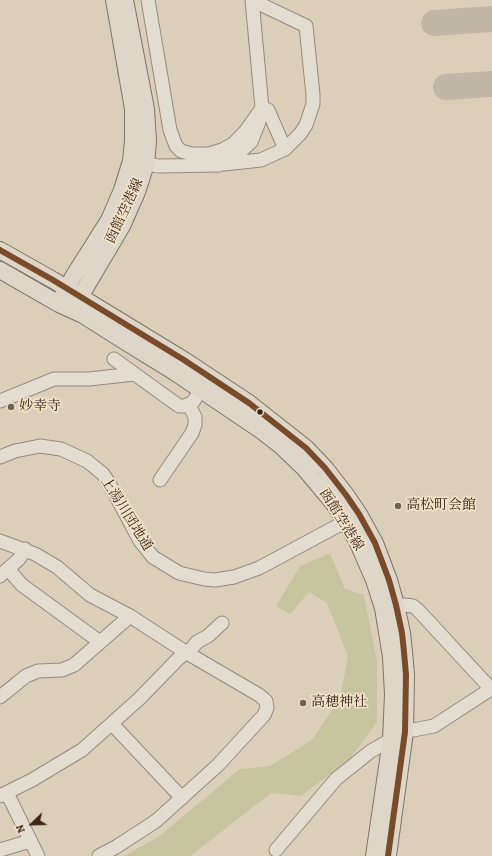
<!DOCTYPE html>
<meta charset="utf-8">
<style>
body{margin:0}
#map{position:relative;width:492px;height:856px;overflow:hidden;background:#dccfb9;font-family:Alegreya,serif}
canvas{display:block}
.north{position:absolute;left:12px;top:804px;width:40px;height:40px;-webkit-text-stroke:3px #f1e2c8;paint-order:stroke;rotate:247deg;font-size:11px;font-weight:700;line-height:16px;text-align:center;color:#3a251b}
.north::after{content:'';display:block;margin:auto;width:14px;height:18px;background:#3a251b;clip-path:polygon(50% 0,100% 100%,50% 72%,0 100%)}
</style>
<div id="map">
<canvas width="492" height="856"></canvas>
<div class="north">N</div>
</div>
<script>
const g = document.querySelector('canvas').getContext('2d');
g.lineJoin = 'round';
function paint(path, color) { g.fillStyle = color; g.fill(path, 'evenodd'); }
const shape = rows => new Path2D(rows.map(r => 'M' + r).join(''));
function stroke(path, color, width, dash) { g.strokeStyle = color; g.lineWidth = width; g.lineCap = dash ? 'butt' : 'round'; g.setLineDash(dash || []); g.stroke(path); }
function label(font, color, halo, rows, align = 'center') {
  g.font = font + ' Alegreya,"Noto Serif JP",serif'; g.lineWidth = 3.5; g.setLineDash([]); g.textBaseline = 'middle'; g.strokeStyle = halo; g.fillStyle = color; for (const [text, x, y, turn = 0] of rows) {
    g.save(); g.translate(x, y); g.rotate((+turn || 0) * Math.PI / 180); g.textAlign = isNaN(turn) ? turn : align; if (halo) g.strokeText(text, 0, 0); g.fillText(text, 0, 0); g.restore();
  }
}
const green = shape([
 [330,553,345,589,364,595,377,660,377,722,350,759,301,796,271,793,190,856,124,856,158,837,240,769,270,766,312,740,340,698,348,656,327,603,309,592,290,614,276,606,300,566]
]);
const taxiway = shape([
 [434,23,492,19],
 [446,87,492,84]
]);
const minor = shape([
 [148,0,170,130,176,146,181,151,192,154,209,154,222,150,233,144,245,132,262,108,268,110,285,149],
 [137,162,158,166,219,165,238,154,251,142,259,122,262,108,252,0],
 [224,164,261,160,285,149,300,134,306,125,313,104,313,95,306,26,262,5,256,0],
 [114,359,179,406,185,406,193,402,206,382],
 [0,401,54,379,89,379,135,374],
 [0,457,15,451,40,446,61,449,87,461,103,474,109,483,140,541,153,557,179,573,204,579,215,580,234,577,259,568,354,517],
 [160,480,192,433,195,425,195,417,189,405],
 [0,541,35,554,57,567,90,595,130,616,187,653,259,695,266,701,267,708,264,715,218,765,156,821,116,847,99,856],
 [8,569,22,585,100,642],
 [0,576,19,559,25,549],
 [404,605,413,606,418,610,492,690],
 [0,697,26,676,38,671,62,670,74,665,130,616],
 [112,724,182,798],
 [7,793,38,856],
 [0,796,32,780,82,750,139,699,178,659,192,648,197,642,208,636,222,623],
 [0,850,30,841],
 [276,850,336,779,371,751,405,732,413,730,434,726,491,689]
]);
const major = shape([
 [0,250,53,280,184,360,249,403,306,448,325,468,346,495,359,514,375,543,389,580,396,605,402,633,404,652,406,675,405,732,388,856],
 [0,270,59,304,83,315,116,336,176,373,259,429,281,446,304,468,334,504,346,522,357,541,374,580,383,608,391,657,393,694,391,740,374,856],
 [62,297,73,277,109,220,122,190,131,161,133,141,133,109,114,0],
 [74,304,80,297,122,226,137,192,146,164,148,141,146,109,125,0]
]);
const bus1 = shape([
 [0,250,53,280,184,360,249,403,306,448,325,468,346,495,359,514,375,543,389,580,396,605,402,633,404,652,406,675,405,732,388,856]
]);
const markers = [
 [11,407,4,"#736052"],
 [260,412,3.5,"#3a251b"],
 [398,506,4,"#736052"],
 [303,703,4,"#736052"]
];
const streetNames = [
 ["函館空港線",125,211,-65],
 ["上湯川団地通",126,514,58],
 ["函館空港線",341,520,58]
];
const poiNames = [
 ["妙幸寺",19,407],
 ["高松町会館",406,506],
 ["高穂神社",311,703]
];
paint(green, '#c7c59f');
stroke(taxiway, '#c1b7a7', 26);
stroke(minor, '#948a7d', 15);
stroke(major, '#7d7468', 18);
stroke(minor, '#e3dcd1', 13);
stroke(major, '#ded6c9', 16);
stroke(bus1, '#7a4b2a', 6);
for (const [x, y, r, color] of markers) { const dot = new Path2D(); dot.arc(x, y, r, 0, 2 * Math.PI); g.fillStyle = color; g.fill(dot); stroke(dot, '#f1e2c8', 1.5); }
label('14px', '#3a251b', '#f1e2c8', streetNames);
label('14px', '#3a251b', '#f1e2c8', poiNames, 'left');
</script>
